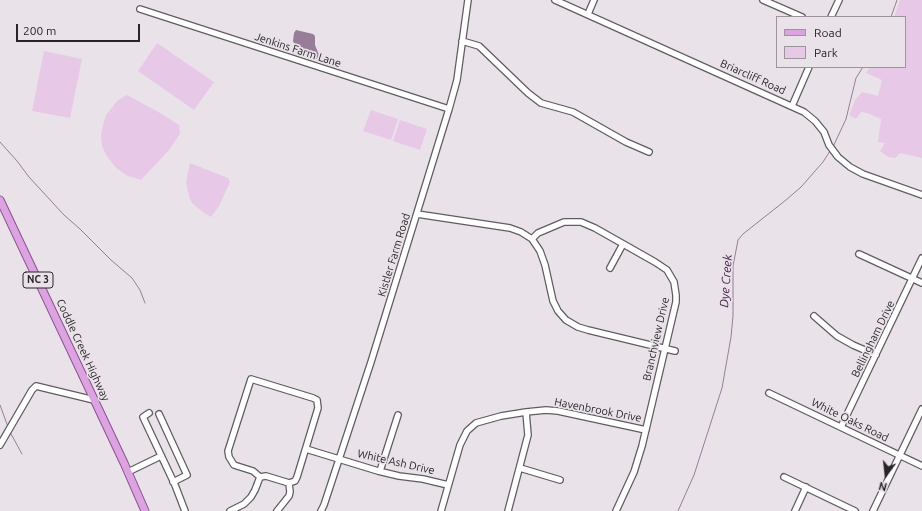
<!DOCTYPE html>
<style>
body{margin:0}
#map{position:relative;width:922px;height:511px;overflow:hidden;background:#e9e2e9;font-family:Ubuntu,sans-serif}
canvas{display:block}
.legend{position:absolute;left:776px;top:16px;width:130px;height:52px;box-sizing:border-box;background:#e9e2e9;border:1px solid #9c969c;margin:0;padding:5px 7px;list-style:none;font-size:12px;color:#282528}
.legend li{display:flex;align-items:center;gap:8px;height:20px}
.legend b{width:20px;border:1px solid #9c969c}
.north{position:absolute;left:866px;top:455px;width:40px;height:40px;-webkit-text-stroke:3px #e9e2e9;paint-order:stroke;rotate:195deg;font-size:11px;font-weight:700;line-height:16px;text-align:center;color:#282528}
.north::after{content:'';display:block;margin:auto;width:14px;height:18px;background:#282528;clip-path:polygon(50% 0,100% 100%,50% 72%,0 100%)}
.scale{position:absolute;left:16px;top:24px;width:124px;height:18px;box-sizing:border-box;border:2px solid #282528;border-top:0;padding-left:5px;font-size:12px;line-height:14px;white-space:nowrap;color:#282528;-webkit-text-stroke:3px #e9e2e9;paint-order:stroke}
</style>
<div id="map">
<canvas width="922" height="511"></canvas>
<ul class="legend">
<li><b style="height:5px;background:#dba3df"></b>Road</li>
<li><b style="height:11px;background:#e7c9e7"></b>Park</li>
</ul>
<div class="north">N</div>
<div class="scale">200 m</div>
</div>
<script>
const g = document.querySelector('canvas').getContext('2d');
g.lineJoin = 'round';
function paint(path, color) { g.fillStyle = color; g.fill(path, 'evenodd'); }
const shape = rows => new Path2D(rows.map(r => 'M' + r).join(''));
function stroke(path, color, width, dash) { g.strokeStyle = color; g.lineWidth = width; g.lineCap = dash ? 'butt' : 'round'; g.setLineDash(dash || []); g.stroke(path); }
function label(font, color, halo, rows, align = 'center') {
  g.font = font + ' Ubuntu,sans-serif'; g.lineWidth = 3.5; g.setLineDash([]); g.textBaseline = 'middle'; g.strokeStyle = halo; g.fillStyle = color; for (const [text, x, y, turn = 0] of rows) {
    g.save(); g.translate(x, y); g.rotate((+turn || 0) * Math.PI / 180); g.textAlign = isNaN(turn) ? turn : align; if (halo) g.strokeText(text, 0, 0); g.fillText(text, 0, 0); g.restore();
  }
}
const green = shape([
 [900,0,922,0,922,158,900,153,895,158,888,157,880,151,885,143,878,142,881,119,867,113,861,112,856,119,849,115,855,100,862,92,878,96,882,80,866,73,870,67,905,67,905,17,894,17],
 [157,43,214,82,194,110,138,71],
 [44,51,82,59,70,118,32,111],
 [127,95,162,114,179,125,180,134,169,150,141,180,128,176,116,168,106,155,102,146,101,135,103,125,106,115,118,100],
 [371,110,398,119,391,140,363,131],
 [400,120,427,129,420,150,393,141],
 [190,163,228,178,230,182,219,206,211,217,204,213,192,203,189,196,186,182]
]);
const water = shape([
 [296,30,313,34,315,36,315,45,319,55,317,59,296,48,293,41,294,33]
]);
const stream = shape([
 [891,17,897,0],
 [0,142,17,161,29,177,64,215,80,229,111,260,132,278,140,290,145,303],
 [833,147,846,119,856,78,863,67],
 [0,405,8,427],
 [10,432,22,454],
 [678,511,694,475,722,388,731,337,733,316,733,266,738,240,743,234,786,200,801,187,823,162,830,151]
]);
const minor = shape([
 [555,0,804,112,815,121,824,132,829,145,838,157,850,167,863,174,922,195],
 [763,0,802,17],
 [140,9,449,109],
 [588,14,594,0],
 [831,17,839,0],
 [462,41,479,46,528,93,541,103,573,112,626,142,649,152],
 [792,106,809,67],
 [417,214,510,228,521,232,532,239,540,251,545,265,553,301,558,311,566,320,578,327,588,330,675,351],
 [532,239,538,233,564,222,581,222,595,228,655,262,667,270,674,282,676,295,676,302,642,446,634,472,616,511],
 [859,254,922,283],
 [610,268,623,244],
 [814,316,837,336,853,345,876,355],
 [769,393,922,466],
 [149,413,143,417,175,485,185,511],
 [159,414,187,475,173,482],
 [841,427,922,258],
 [0,445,32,390,36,386,94,400],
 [306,449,378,471,399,476,423,479,448,485],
 [520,468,560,480],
 [380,471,398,415],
 [128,472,161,456],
 [784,477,855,511],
 [230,511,244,504,251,497,255,490,260,477,266,476,289,483,295,481,297,477,318,408,317,400,313,398,251,379,228,451,229,457,234,465,253,471,260,477],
 [277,511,289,496,290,492,289,483],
 [321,511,324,505,371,362,449,109,457,80,468,0],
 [441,511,460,445,467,431,476,423,501,416,526,412,546,410,558,411,646,430],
 [508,511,528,435,526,412],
 [795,511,806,487],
 [873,511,922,409]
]);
const major = shape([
 [0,200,124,463,145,511]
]);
const shields = [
 [38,280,30]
];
const shieldNames = [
 ["NC 3",38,280]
];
const streetNames = [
 ["Jenkins Farm Lane",298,50,18],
 ["Briarcliff Road",753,77,24],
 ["Kistler Farm Road",394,255,-73],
 ["Branchview Drive",656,339,-77],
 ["Bellingham Drive",873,339,-64],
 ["Coddle Creek Highway",83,350,65],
 ["Havenbrook Drive",598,410,11],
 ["White Oaks Road",850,420,26],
 ["White Ash Drive",396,462,13]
];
const waterNames = [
 ["Dye Creek",726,281,-86]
];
paint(green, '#e7c9e7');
paint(water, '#987d99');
stroke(stream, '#987d99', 1);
stroke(minor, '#615c62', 8);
stroke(major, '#8d4f91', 9);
stroke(minor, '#fff', 5.5);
stroke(major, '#dba3df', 7);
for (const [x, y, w] of shields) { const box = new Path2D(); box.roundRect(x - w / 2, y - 8, w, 16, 3); g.fillStyle = '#e9e2e9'; g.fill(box); stroke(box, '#282528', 1); }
label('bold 10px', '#282528', null, shieldNames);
label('11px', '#282528', '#e9e2e9', streetNames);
label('italic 12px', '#48234b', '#e9e2e9', waterNames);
</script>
